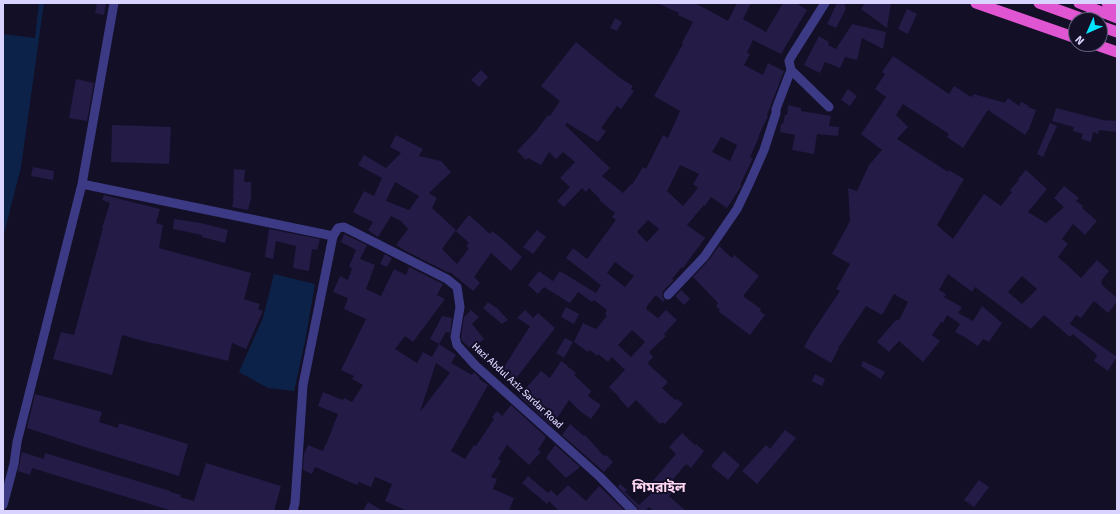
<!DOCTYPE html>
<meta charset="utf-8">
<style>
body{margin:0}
#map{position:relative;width:1120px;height:514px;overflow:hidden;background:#130f26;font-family:Signika,sans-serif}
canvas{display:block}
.frame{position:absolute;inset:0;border:4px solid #d9d4ff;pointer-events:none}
.north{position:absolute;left:1068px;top:12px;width:40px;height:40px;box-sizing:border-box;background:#130f26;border:1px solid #625e7d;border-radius:50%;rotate:225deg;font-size:11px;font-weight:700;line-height:16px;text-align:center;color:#d9d4ff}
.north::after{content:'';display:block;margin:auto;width:14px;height:18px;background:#00e5ff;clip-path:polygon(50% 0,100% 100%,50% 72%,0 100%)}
</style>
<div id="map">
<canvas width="1120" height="514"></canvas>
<div class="frame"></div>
<div class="north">N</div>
</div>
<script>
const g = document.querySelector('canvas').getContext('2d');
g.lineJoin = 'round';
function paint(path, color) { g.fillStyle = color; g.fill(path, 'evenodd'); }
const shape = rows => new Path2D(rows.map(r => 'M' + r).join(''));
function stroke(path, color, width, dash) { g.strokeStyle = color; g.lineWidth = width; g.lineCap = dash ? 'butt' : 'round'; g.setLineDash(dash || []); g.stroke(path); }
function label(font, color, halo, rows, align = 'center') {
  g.font = font + ' Signika,"Noto Sans Bengali",sans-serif'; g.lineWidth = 4; g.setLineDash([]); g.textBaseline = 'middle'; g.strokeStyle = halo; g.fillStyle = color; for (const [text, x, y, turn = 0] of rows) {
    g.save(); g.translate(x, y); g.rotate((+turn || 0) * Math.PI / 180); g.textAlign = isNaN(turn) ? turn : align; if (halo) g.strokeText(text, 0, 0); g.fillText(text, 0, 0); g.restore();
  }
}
const water = shape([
 [3,3,44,3,21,167,3,238],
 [274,274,315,284,305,342,294,391,268,388,239,372,263,318]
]);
const pier = shape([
 [3,3,39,3,35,38,3,34]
]);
const building = shape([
 [97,3,106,3,104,15,95,13],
 [657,3,695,3,728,21,737,3,751,3,743,19,766,32,783,3,796,3,807,10,781,54,753,40,747,53,750,54,744,65,763,75,768,63,784,71,767,115,768,116,758,137,759,137,750,157,753,158,740,185,742,185,740,188,727,208,711,197,705,206,704,205,687,225,705,238,683,268,682,267,672,279,674,280,663,291,662,296,665,300,663,302,656,295,646,307,647,308,646,309,658,318,666,310,677,320,664,334,666,336,649,352,653,357,648,362,649,362,648,364,668,382,662,388,675,400,677,399,683,404,665,424,662,422,660,424,636,400,628,408,619,398,620,398,609,387,625,370,612,357,608,362,598,354,597,356,590,350,588,352,574,342,583,323,596,329,607,316,605,314,607,310,594,300,592,302,578,292,570,303,544,287,538,294,528,285,539,271,553,281,560,271,596,293,601,285,566,258,573,248,587,259,616,220,612,217,615,213,599,200,600,199,589,188,586,192,582,188,564,207,557,201,570,187,560,178,575,162,563,152,556,159,549,152,541,165,528,158,526,160,517,151,536,131,548,115,550,116,560,101,541,86,576,42,620,78,633,86,631,89,634,91,621,109,617,106,601,128,606,131,598,142,567,123,565,125,610,168,602,176,623,193,631,184,632,185,643,167,646,169,663,135,668,138,680,111,654,96,683,44,682,43,693,22,678,15,679,13],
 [721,137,737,145,730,161,712,152],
 [680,165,699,174,693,184,698,188,683,206,667,191],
 [648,220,659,229,647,242,637,232],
 [615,262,634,276,625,287,607,273],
 [632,330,645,342,631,357,618,345],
 [837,3,844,3,846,9,836,28,827,24],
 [865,3,891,3,887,28,861,9],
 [907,9,917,14,908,34,898,29],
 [615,18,622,22,617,31,610,28],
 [852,24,886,32,883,49,862,38,857,60,845,57,840,68,825,62,820,73,804,65,819,36,829,42,828,45,836,49],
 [893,56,949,94,954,86,971,97,974,94,1005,103,1008,98,1019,106,1021,102,1029,106,1028,107,1036,110,1029,129,1025,135,988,110,963,148,947,137,949,134,903,104,896,115,908,127,897,139,948,172,949,170,964,179,937,225,953,239,984,194,1001,206,1012,192,1010,190,1019,180,1018,179,1026,170,1047,189,1028,212,1046,223,1064,207,1054,198,1064,186,1079,198,1076,201,1083,206,1082,208,1097,221,1085,235,1073,224,1062,239,1068,244,1058,257,1066,264,1081,278,1097,260,1109,271,1101,281,1102,282,1101,284,1117,298,1117,302,1108,313,1094,301,1081,318,1076,315,1070,324,1117,357,1108,371,1094,361,1097,355,1073,334,1070,337,1044,315,1031,329,975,287,972,292,948,274,939,290,946,294,944,297,962,307,958,313,973,321,982,306,1002,323,989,342,983,339,978,346,963,336,955,332,960,324,947,315,943,323,941,322,932,335,940,341,923,362,899,341,889,352,877,342,896,320,899,320,908,302,894,294,882,315,866,306,838,348,839,348,831,363,804,347,813,331,840,291,836,289,850,264,832,254,850,221,848,188,857,191,869,165,882,150,861,134,886,97,875,89,885,74,882,72],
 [1022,276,1037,289,1022,304,1008,292],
 [481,70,488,77,479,87,471,80],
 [76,79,94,83,87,121,69,118],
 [848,89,857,96,850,106,841,100],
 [788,105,801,108,801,111,831,116,829,126,839,127,838,136,817,134,814,154,792,150,795,135,780,132,781,124,783,124,785,115,787,115],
 [1056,108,1107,121,1107,120,1117,121,1117,132,1099,130,1098,134,1093,132,1091,142,1081,139,1083,134,1073,131,1074,127,1052,121],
 [1050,123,1057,126,1043,157,1037,154],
 [112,125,171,127,169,164,111,162],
 [396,135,423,149,419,156,441,161,451,172,429,193,437,198,432,208,456,230,442,249,457,264,469,248,466,246,469,243,456,231,469,215,490,234,492,231,500,237,522,257,511,271,491,253,474,277,480,283,473,291,450,272,449,273,404,250,396,245,408,229,401,221,391,216,378,237,368,230,373,222,353,212,364,191,374,196,382,178,358,165,364,155,386,168,401,153,390,147],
 [395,182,419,196,409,210,386,201],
 [33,167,54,171,53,180,31,176],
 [234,169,245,170,244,182,251,182,251,198,248,210,232,207,234,198,233,198],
 [104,195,160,209,156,223,163,225,159,248,251,273,244,299,260,304,258,309,263,311,246,349,232,343,228,361,162,345,147,342,122,335,112,375,53,359,61,332,74,335,103,228,102,228,110,203,102,200],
 [174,219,201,223,228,230,225,243,202,237,202,235,173,229],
 [269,229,320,239,317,250,312,249,309,271,293,268,296,246,276,241,273,259,265,257],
 [537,230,546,237,533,254,523,247],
 [344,234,367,245,360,259,375,265,366,289,381,296,394,269,406,275,409,267,443,284,437,295,445,299,413,342,405,336,395,349,417,363,423,352,432,357,439,344,456,355,451,363,472,375,474,372,480,378,479,379,488,385,451,451,465,459,474,445,476,446,494,419,492,417,497,411,502,416,511,405,546,437,538,450,541,452,529,465,507,445,498,459,501,461,491,477,497,479,493,489,514,498,509,511,407,511,385,501,392,484,375,477,371,487,359,482,357,485,315,467,312,474,303,470,304,454,308,445,323,451,325,445,326,445,336,419,338,414,318,406,323,392,343,400,344,398,352,402,363,385,352,379,354,376,341,370,366,319,344,309,348,298,333,292,340,276,348,280,352,268,349,267,356,250,341,242],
 [436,363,450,373,420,412],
 [719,246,732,258,734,255,759,276,743,296,761,309,760,311,765,315,750,335,718,311,720,310,716,306,718,303,693,277,708,261],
 [385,254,392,258,387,267,380,264],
 [681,290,690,299,684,305,675,296],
 [488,302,498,309,508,320,502,324,483,308],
 [566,307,579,314,574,324,561,317],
 [471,310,479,317,472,324,484,339,478,344,486,351,480,357,462,341,461,337,464,317],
 [525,310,533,318,538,313,555,328,514,381,499,375,530,326,517,318],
 [442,316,452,318,450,333,446,332,439,344,430,339],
 [565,338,573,342,564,358,556,353],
 [561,361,567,365,567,366,576,373,574,375,591,391,588,396,601,405,591,419,580,411,569,400,552,426,519,396,541,371,550,378],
 [863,361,885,372,881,379,861,366],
 [815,374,825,379,822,386,812,381],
 [35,394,102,412,99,422,118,428,119,423,188,444,179,476,88,448,27,428],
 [570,424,584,436,585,435,604,456,606,455,613,462,604,472,562,435],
 [785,430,796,438,782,455,757,484,742,471,766,445,770,449],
 [682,433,695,445,696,444,704,451,691,468,686,464,669,484,675,489,669,496,686,511,654,511,649,507,645,511,639,511,637,507,618,487,620,484,627,490,625,492,639,505,651,494,642,486,648,480,651,483,676,454,669,447],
 [555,445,580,467,566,478,546,458],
 [724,451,740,465,728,480,711,466],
 [22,452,44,459,45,453,170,491,170,492,181,495,180,497,194,501,206,463,281,486,274,511,169,511,169,510,32,468,30,475,18,471],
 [528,476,548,493,551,490,557,496,568,485,586,501,599,486,625,511,559,511,549,501,547,504,522,483],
 [979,480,989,487,974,507,964,500],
 [368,502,383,511,363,511]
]);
const minor = shape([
 [825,3,791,57,789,61,791,70,829,107],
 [82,184,333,236,303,385,295,503,293,511],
 [333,236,338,228,344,227,447,279,457,287,460,307,455,337,457,345,475,365,600,477,633,511],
 [668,295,704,257,737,209,749,184,764,150,776,113,776,109,791,70],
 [3,505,14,464,17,442,82,184,114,3]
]);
const trunk = shape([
 [976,3,1076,38],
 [1039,3,1086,20],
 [1079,3,1117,18],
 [1107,3,1117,7],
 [1100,26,1117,32],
 [1094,44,1117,52]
]);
const streetNames = [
 ["Hazi Abdul Aziz Sardar Road",517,386,43]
];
const districtNames = [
 ["শিমরাইল",659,488]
];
paint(water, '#0c2248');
paint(pier, '#130f26');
paint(building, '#241b47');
stroke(minor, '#3d3a85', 9);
stroke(trunk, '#e055d1', 11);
label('10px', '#d9d4ff', '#130f26', streetNames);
label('bold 14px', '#ffd6f0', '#130f26', districtNames);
</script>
